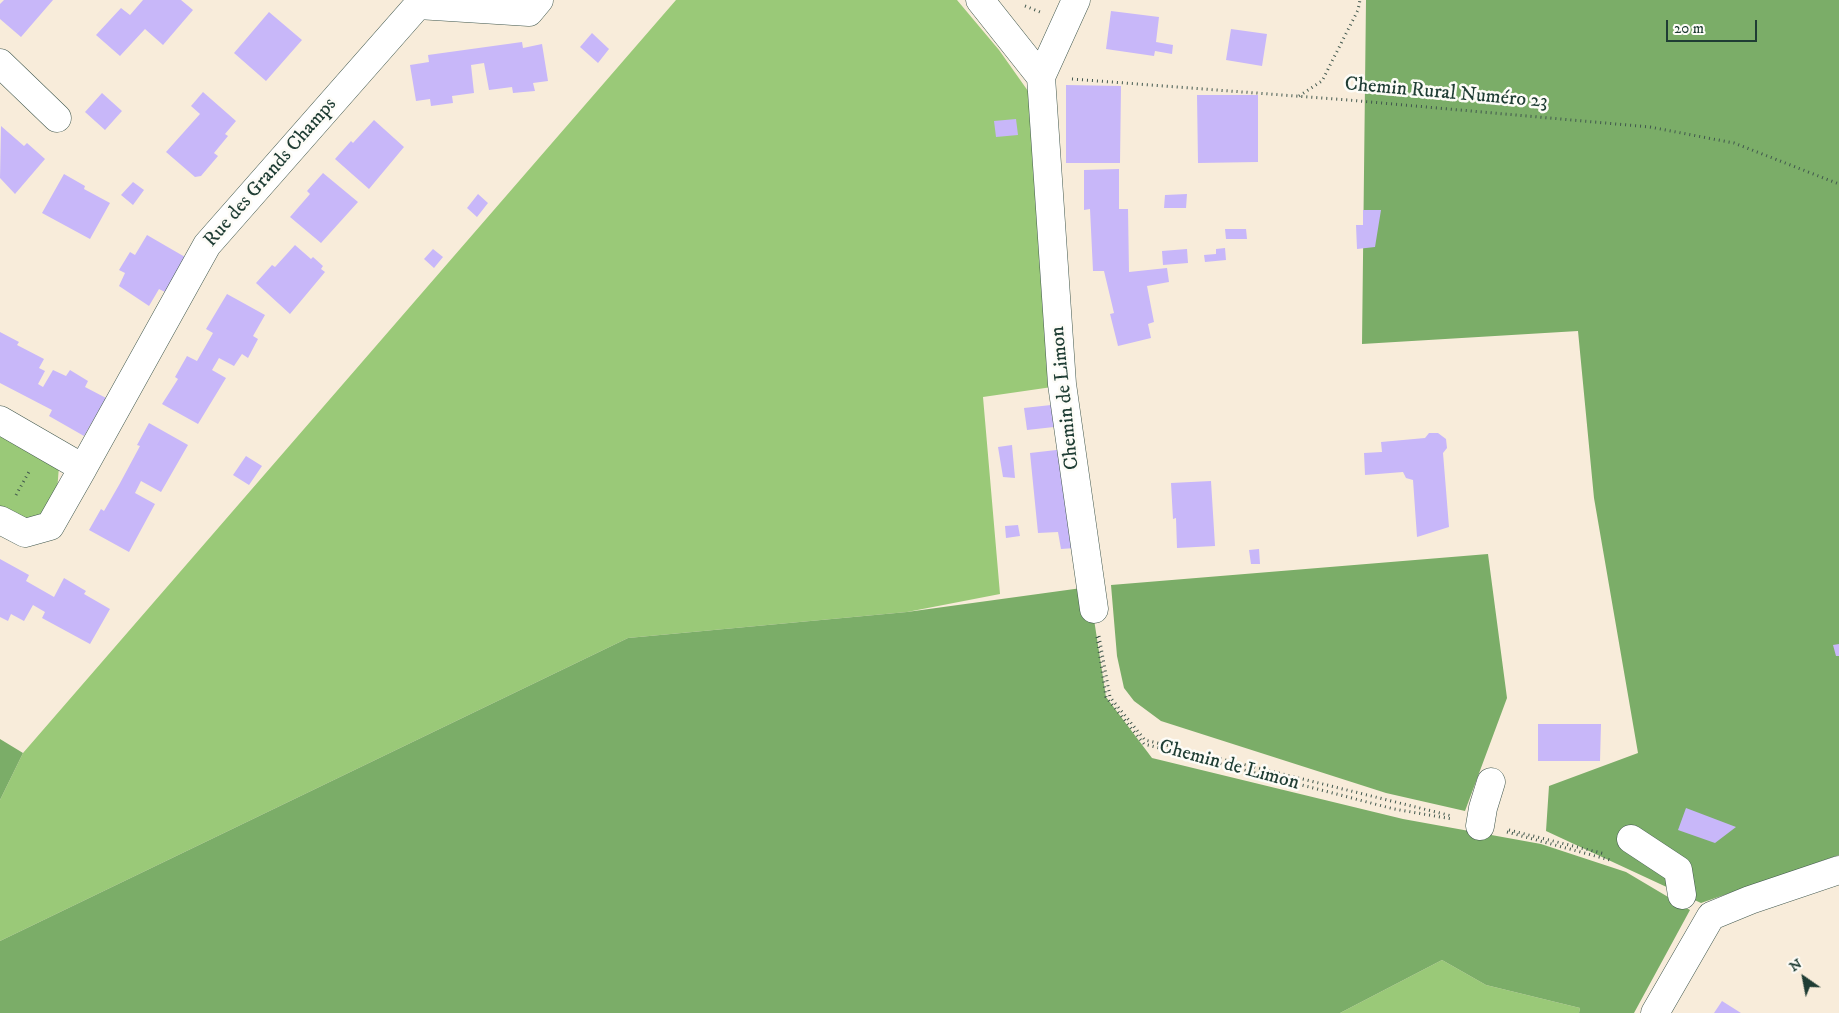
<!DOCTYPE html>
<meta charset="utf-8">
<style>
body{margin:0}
#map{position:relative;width:1839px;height:1013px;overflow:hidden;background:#f8ecda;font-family:"IM FELL DW Pica",serif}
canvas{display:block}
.north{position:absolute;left:1779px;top:953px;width:50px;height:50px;-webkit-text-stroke:4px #fdfcf7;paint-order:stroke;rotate:327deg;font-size:14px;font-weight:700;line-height:20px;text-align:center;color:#1f3d34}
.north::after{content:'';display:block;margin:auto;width:18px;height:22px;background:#1f3d34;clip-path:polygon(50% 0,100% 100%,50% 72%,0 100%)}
.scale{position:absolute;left:1666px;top:20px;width:91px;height:22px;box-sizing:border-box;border:2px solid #1f3d34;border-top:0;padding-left:6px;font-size:15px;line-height:18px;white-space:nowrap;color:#1f3d34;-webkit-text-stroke:4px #fdfcf7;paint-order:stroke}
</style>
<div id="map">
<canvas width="1839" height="1013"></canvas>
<div class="north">N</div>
<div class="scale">20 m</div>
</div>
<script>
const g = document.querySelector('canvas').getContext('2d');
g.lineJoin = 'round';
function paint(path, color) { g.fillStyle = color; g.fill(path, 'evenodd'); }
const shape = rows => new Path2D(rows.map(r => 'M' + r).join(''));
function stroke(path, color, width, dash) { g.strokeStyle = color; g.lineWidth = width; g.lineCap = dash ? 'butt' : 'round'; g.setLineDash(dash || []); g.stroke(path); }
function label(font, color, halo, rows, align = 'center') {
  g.font = font + ' "IM FELL DW Pica",serif'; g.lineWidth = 5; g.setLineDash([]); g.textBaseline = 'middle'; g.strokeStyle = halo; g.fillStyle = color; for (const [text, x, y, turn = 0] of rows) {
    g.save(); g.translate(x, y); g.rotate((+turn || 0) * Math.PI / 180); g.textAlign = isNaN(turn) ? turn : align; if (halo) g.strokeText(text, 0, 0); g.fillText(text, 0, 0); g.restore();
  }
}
const green = shape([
 [676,0,957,0,999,50,1028,91,1052,387,983,397,1000,594,907,612,628,638,0,941,0,800,23,753],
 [0,426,59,466,57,492,46,512,23,522,0,510],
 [1442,960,1486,985,1580,1008,1579,1013,1340,1013]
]);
const forest = shape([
 [1366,0,1839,0,1839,855,1701,903,1546,831,1549,786,1638,753,1594,498,1578,331,1362,344],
 [1488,554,1507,698,1465,811,1386,793,1161,721,1134,701,1124,688,1117,656,1111,585],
 [1089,587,1106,697,1152,758,1403,819,1541,844,1626,872,1690,910,1634,1013,1579,1013,1580,1008,1486,985,1442,960,1340,1013,0,1013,0,941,628,638,907,612],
 [0,739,23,753,0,800]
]);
const building = shape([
 [4,0,53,0,21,37,0,19,0,4],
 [143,0,181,0,193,10,163,45,145,29,120,56,96,35,121,8,130,15],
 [1111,11,1159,17,1156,42,1173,45,1172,54,1155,51,1154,56,1106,49],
 [269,12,302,40,266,81,234,53],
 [1231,29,1267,34,1262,66,1226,60],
 [592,33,609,49,598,63,580,47],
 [522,42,523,48,542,44,548,81,533,83,535,91,513,93,512,87,489,90,484,63,471,65,474,93,452,96,453,103,431,106,430,99,416,101,410,65,429,62,428,55],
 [1066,85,1121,86,1120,163,1066,163],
 [203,92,236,121,225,134,228,136,214,153,218,156,201,176,195,177,166,152,200,114,191,106],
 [102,93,122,111,105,130,85,112],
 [1197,95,1258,95,1258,162,1198,163],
 [1016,119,1018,135,996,137,994,121],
 [374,120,404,147,369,189,335,159,351,141,353,143],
 [1,126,24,146,27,143,45,159,15,194,0,178],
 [1119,169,1119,209,1128,209,1129,272,1167,268,1169,282,1147,286,1154,322,1148,324,1151,338,1118,346,1110,314,1114,313,1104,271,1093,271,1090,209,1084,210,1084,170],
 [323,173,358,202,321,243,290,217,310,194,307,191],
 [64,174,85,186,84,189,110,203,90,239,42,213],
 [133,182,144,190,133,205,121,195],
 [478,194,488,203,477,217,467,208],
 [1187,194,1186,208,1164,208,1165,195],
 [1363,210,1381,210,1375,247,1357,249,1356,225,1363,225],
 [1225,229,1246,229,1247,239,1226,239],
 [147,235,185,257,165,292,159,289,149,306,119,286,125,273,119,270,130,252,135,255],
 [295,245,311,259,313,257,323,266,321,269,325,272,290,314,256,283,272,265,275,267],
 [1225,248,1226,260,1205,262,1204,255,1216,254,1216,249],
 [433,249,443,257,434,268,424,259],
 [1187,249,1188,263,1163,265,1162,251],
 [227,294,265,315,253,336,258,339,248,358,242,354,234,366,219,358,212,370,226,378,198,424,162,404,178,379,175,377,187,356,197,361,213,333,206,329],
 [0,332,19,342,17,345,44,359,39,368,45,371,38,384,43,387,53,370,66,376,70,370,88,381,85,387,106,398,84,436,49,416,52,410,0,383],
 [1060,404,1063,426,1027,430,1024,408],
 [149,423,188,445,161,492,141,481,135,493,155,504,129,552,89,530,101,509,104,511,119,485,140,446,137,445],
 [1429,433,1438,433,1446,439,1447,448,1443,453,1449,527,1417,537,1413,480,1406,478,1403,472,1365,475,1364,453,1382,452,1381,442,1425,438],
 [1012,445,1015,478,1003,477,998,447],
 [1065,449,1075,548,1061,549,1058,532,1038,533,1030,453],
 [246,456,262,466,249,485,233,475],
 [1211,481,1215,546,1177,548,1176,518,1173,519,1171,483],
 [1018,525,1020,536,1006,538,1005,526],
 [1259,549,1260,564,1251,564,1249,550],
 [0,559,29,575,26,581,54,597,64,578,86,591,84,594,110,609,90,644,42,618,45,612,33,605,24,621,11,614,8,621,0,617],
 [1839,644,1839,656,1836,656,1833,645],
 [1538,724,1601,724,1600,761,1538,761],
 [1686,808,1736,827,1715,843,1678,830],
 [1722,1001,1741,1013,1714,1013]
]);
const path = shape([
 [1025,6,1040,12],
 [1072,79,1348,100,1650,127,1734,143,1839,184],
 [1299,96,1322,81,1358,10,1360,0],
 [16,495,30,470],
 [1099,636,1110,697,1145,740,1452,816],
 [1097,637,1106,697,1144,744,1394,809,1452,819],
 [1509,830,1605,854],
 [1507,832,1610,860]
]);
const minor = shape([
 [980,0,1041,77],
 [1076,0,1041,77,1062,384,1094,609],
 [0,63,57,118],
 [0,420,83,468,50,526,25,533,0,520],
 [83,468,207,245,418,5,529,12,539,0],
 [1480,826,1483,808,1491,782],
 [1631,839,1678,870,1682,895],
 [1655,1013,1711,916,1750,900,1839,870]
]);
const streetNames = [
 ["Chemin Rural Numéro 23",1446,94,5],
 ["Rue des Grands Champs",271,173,-49],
 ["Chemin de Limon",1066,398,-96],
 ["Chemin de Limon",1229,766,15]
];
paint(green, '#9ac978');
paint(forest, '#7bad68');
paint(building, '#c8b7f9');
stroke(minor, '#40574d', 29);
stroke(path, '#40574d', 3, [1, 4]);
stroke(minor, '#fff', 28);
label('20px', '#1f3d34', '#fdfcf7', streetNames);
</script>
